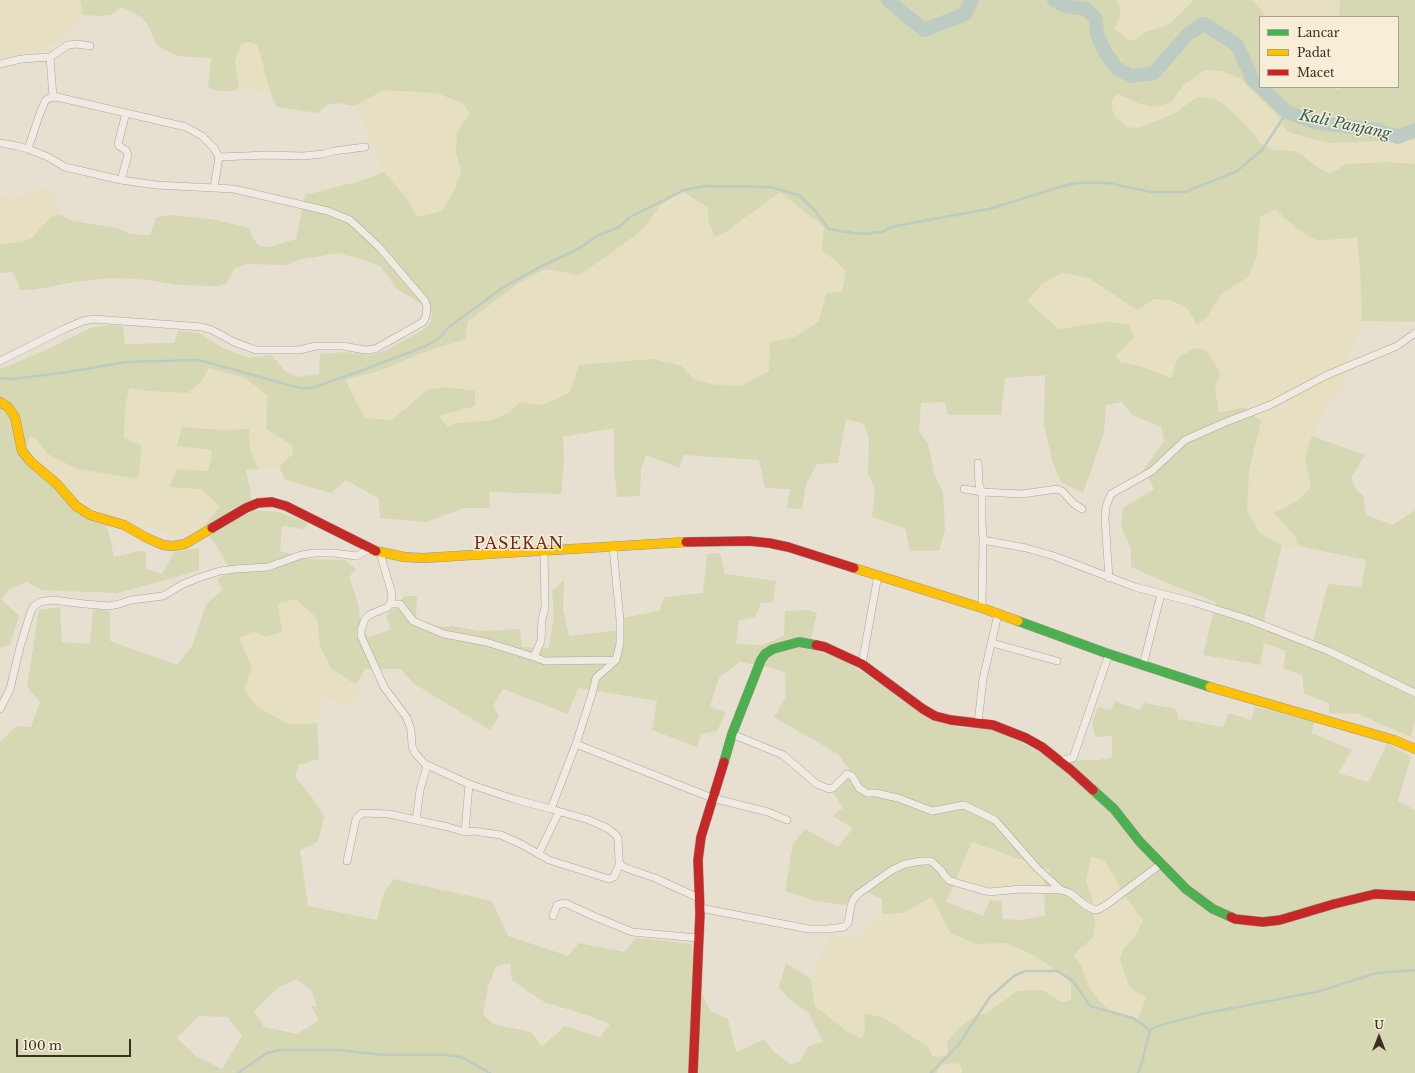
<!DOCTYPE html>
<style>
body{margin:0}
#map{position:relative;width:1415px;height:1073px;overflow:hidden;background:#e7e0d1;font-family:"Libre Baskerville",serif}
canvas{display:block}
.legend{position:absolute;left:1259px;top:16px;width:140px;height:72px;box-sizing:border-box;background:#f7eed8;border:1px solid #ada18e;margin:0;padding:5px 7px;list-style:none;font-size:12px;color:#3d2e20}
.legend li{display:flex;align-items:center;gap:8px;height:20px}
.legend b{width:20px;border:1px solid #ada18e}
.north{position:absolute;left:1359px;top:1017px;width:40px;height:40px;-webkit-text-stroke:3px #f7eed8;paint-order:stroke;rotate:0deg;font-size:11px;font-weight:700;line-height:16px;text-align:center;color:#3d2e20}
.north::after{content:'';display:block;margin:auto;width:14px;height:18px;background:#3d2e20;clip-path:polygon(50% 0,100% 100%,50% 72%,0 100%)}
.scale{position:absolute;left:16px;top:1039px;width:115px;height:18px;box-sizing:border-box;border:2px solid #3d2e20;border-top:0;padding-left:5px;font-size:12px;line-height:14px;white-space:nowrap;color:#3d2e20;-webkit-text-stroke:3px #f7eed8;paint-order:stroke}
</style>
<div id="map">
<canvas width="1415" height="1073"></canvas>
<ul class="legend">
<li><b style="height:5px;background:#4caf50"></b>Lancar</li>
<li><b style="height:5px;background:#ffc107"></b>Padat</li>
<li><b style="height:5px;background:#c62828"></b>Macet</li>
</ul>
<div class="north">U</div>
<div class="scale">100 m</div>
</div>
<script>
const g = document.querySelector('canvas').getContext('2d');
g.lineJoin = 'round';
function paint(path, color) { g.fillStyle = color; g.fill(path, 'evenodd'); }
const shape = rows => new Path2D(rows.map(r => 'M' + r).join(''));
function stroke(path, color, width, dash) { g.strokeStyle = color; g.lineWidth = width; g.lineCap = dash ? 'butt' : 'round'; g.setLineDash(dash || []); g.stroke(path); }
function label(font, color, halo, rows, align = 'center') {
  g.font = font + ' "Libre Baskerville",serif'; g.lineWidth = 3; g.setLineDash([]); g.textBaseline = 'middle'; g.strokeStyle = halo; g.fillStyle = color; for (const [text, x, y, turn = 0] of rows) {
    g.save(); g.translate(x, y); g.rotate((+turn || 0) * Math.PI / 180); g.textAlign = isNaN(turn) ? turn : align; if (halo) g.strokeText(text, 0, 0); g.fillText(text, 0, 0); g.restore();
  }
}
const farmland = shape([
 [0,0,80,0,83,15,61,41,39,51,0,58],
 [1116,0,1194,0,1172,22,1165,26,1145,32,1133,41,1126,38,1115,29,1120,15],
 [1252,0,1340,0,1339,17,1265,17,1259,7],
 [249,42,256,43,259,50,271,94,259,93,239,88,235,61,242,44],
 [1205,70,1221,71,1240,77,1252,91,1274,112,1288,132,1308,139,1330,143,1388,141,1408,139,1415,140,1415,164,1385,162,1346,164,1330,174,1317,167,1301,154,1293,151,1274,150,1260,143,1253,133,1194,99,1175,113,1142,127,1135,128,1128,127,1116,118,1113,112,1110,102,1117,94,1140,104,1172,101,1183,86],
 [384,90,436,93,460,102,466,107,470,114,456,153,461,171,455,189,444,208,439,212,418,217,404,195,384,172,376,152,367,135,363,120,354,106],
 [44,186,53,189,58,204,60,215,51,217,32,238,25,241,0,245,0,194,7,197,17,198,33,193],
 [682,191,708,208,709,224,727,231,780,192,824,227,822,250,838,263,846,272,842,292,826,293,819,321,795,337,770,342,769,371,741,386,718,385,695,380,681,366,579,365,569,393,542,406,520,402,509,413,489,421,456,423,448,428,437,416,475,406,427,390,392,420,365,418,356,402,346,380,385,369,421,353,468,321,519,283,545,269,579,275,606,257,641,231,660,206],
 [1275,209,1297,229,1318,241,1357,237,1360,266,1362,321,1356,338,1347,358,1344,388,1323,412,1305,457,1311,487,1297,501,1275,513,1295,536,1298,546,1288,548,1260,534,1247,510,1249,471,1257,441,1219,413,1215,390,1219,373,1172,378,1140,366,1120,362,1116,357,1105,322,1059,329,1027,301,1042,284,1062,273,1089,278,1112,293,1171,300,1188,309,1197,324,1207,317,1221,294,1248,277,1257,256,1260,217],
 [209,368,245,378,267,395,266,429,292,444,293,454,279,466,258,469,250,448,249,429,220,430,211,450,212,455,208,471,177,469,202,489,221,508,202,529,175,538,163,531,137,523,108,529,102,521,77,512,25,448,29,437,34,437,48,454,124,439,125,408,129,388,149,391,188,393,202,381],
 [296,599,317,618,320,647,331,668,356,685,361,696,350,704,323,698,317,723,291,725,257,707,244,689,252,668,239,638,254,632,266,637,278,604],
 [972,841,1050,869,1044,884,984,888,957,879],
 [1091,856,1105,861,1116,879,1119,888,1143,921,1135,936,1123,950,1129,987,1146,997,1141,1013,1137,1020,1112,1012,1100,1002,1088,986,1081,965,1073,954,1093,936,1095,924,1092,898,1086,882],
 [932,897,950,933,976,944,1005,943,1030,953,1057,971,1071,983,1071,1000,1062,1002,1043,990,1017,991,999,1004,986,1013,974,1017,960,1027,947,1042,948,1056,933,1057,904,1030,864,1013,865,1029,862,1040,846,1031,815,1006,811,979,829,935,857,937,868,930,882,914,903,913],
 [956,1063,962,1067,962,1073,937,1073,941,1065]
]);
const green = shape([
 [80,0,1116,0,1120,8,1120,15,1115,29,1126,38,1133,41,1145,32,1165,26,1172,22,1194,0,1252,0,1259,7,1265,17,1260,17,1260,87,1322,87,1337,89,1345,87,1398,87,1398,17,1339,17,1340,0,1415,0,1415,140,1408,139,1388,141,1330,143,1308,138,1288,132,1274,112,1252,91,1240,78,1221,71,1205,70,1183,86,1172,101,1160,106,1152,107,1140,104,1117,94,1111,102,1113,112,1116,118,1128,127,1135,128,1142,127,1175,113,1194,99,1201,97,1215,99,1222,103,1228,108,1253,133,1260,143,1274,150,1293,151,1301,154,1317,167,1330,174,1346,164,1386,162,1415,164,1415,322,1362,321,1360,266,1357,237,1318,241,1297,229,1275,209,1260,217,1257,256,1248,277,1221,294,1207,317,1197,325,1188,309,1171,300,1154,299,1137,310,1089,278,1062,273,1042,284,1027,301,1059,329,1105,322,1128,324,1134,337,1116,356,1120,362,1140,366,1172,378,1177,359,1194,348,1206,350,1220,373,1215,390,1219,413,1244,407,1261,421,1249,471,1247,510,1260,534,1282,545,1265,615,1265,626,1313,642,1328,584,1361,587,1366,560,1298,546,1295,536,1274,513,1297,501,1311,487,1305,457,1312,436,1365,455,1351,477,1357,491,1363,495,1366,515,1393,525,1415,510,1415,720,1411,737,1358,714,1329,713,1329,703,1304,694,1302,675,1283,669,1286,651,1264,643,1260,665,1203,655,1216,602,1167,583,1131,567,1131,549,1121,527,1123,508,1154,489,1144,469,1164,441,1161,427,1132,415,1122,402,1106,405,1104,433,1083,493,1061,482,1052,460,1044,424,1045,375,1005,378,1001,415,948,415,945,402,921,403,919,432,928,443,934,473,943,493,945,529,939,551,910,551,905,528,872,517,875,490,868,473,869,438,864,424,846,419,838,463,817,464,806,484,802,509,787,508,790,489,765,488,759,460,684,455,679,468,646,455,641,470,640,496,617,497,614,469,614,428,563,437,564,459,561,494,489,492,490,508,464,508,426,522,380,518,378,498,346,480,331,493,285,480,279,466,293,454,292,445,266,429,267,395,245,378,209,368,202,381,188,393,149,391,129,388,125,408,124,438,142,446,138,479,77,469,48,454,34,437,29,437,25,448,52,485,102,521,108,529,114,557,138,551,146,552,146,569,162,574,174,552,199,548,199,570,173,578,118,593,42,590,27,582,10,589,1,599,19,616,10,645,0,647,0,369,48,349,91,328,109,325,123,326,125,344,174,343,178,331,199,333,221,347,248,358,272,355,285,371,297,377,319,374,320,354,345,352,370,355,387,350,424,329,431,321,432,311,396,288,381,267,367,261,339,253,297,260,288,265,246,264,234,269,226,284,217,286,178,285,142,279,109,278,75,282,32,290,20,290,17,281,12,272,0,273,0,245,25,241,32,238,51,217,60,215,73,221,117,228,130,234,141,235,150,235,156,217,171,215,211,219,250,228,251,235,257,244,260,246,269,247,296,239,305,195,360,181,384,172,404,195,418,217,439,212,444,208,455,189,461,171,456,153,457,132,470,114,466,107,460,102,436,93,384,90,354,106,338,103,327,105,317,113,277,107,271,94,259,50,256,44,249,42,241,44,235,61,239,88,233,91,220,91,208,88,211,58,178,56,157,46,148,25,141,17,122,7,111,15,101,16,83,15],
 [682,191,708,208,709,224,715,237,727,231,780,192,824,227,822,250,838,263,846,272,842,292,826,293,819,321,795,337,770,342,769,371,741,386,718,385,695,380,681,366,653,359,579,365,569,393,542,405,520,402,509,413,489,421,456,423,448,427,438,416,475,406,475,391,447,387,427,390,392,420,365,418,356,402,346,380,385,369,421,353,465,339,468,321,519,283,545,269,579,275,606,257,641,231,660,206],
 [182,427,220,430,249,429,250,448,258,469,246,470,254,510,278,512,308,522,304,529,282,526,280,551,308,559,345,560,356,569,349,577,358,603,360,617,368,638,391,629,386,616,405,596,417,596,416,621,443,627,454,626,479,631,520,629,522,647,549,648,554,616,552,591,564,580,563,609,569,636,621,630,622,618,659,611,664,597,703,593,707,554,720,553,725,574,776,581,773,602,761,603,755,617,739,620,736,644,763,645,784,635,785,611,808,610,817,613,809,648,844,660,867,675,921,713,962,728,990,728,1032,748,1055,761,1099,760,1112,757,1112,736,1095,737,1092,723,1098,707,1111,710,1115,701,1140,710,1144,703,1176,709,1179,719,1223,727,1229,713,1251,720,1255,707,1314,722,1312,733,1352,750,1338,773,1369,782,1387,743,1411,757,1398,801,1415,810,1415,1073,962,1073,962,1067,956,1063,941,1065,937,1073,0,1073,0,742,16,726,31,727,40,702,27,687,39,610,60,607,62,642,90,644,93,609,110,611,110,641,177,665,192,646,206,604,223,590,217,579,227,574,227,564,216,545,202,529,220,507,202,489,169,487,177,469,208,471,212,455,211,450,177,446],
 [296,599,317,618,320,647,331,668,356,685,365,669,401,669,413,683,490,730,499,717,493,706,503,689,568,714,578,688,657,701,652,730,697,747,701,734,717,731,726,713,710,706,719,678,740,662,773,668,785,673,786,697,774,717,838,754,851,772,832,791,843,808,832,816,853,828,838,847,805,829,793,844,785,891,816,901,844,905,860,889,882,899,882,914,903,913,932,897,950,933,976,944,1005,943,1030,953,1057,971,1071,983,1071,1000,1062,1002,1043,990,1017,991,999,1004,986,1013,974,1017,960,1027,947,1042,948,1056,933,1057,928,1047,884,1018,864,1013,865,1029,862,1039,846,1031,815,1006,811,979,786,963,779,987,789,999,808,1012,823,1042,808,1046,800,1061,791,1065,774,1052,764,1039,753,1045,736,1052,728,1019,710,1011,702,993,701,964,693,958,692,944,636,938,624,952,579,943,568,956,508,936,492,901,393,879,383,895,377,920,308,906,300,850,318,842,324,816,314,800,295,776,299,765,319,759,317,723,291,725,257,707,244,689,252,668,239,638,254,632,266,637,282,632,278,604],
 [972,842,1050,870,1044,884,1045,916,1020,920,1003,919,1001,901,990,900,983,916,946,902],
 [1091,856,1105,861,1116,879,1119,888,1143,921,1135,936,1123,950,1120,959,1129,987,1146,997,1141,1013,1137,1020,1112,1012,1100,1002,1088,986,1081,965,1073,955,1093,937,1095,924,1092,897,1086,882],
 [510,963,512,980,530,993,546,1003,578,1012,610,1024,600,1037,564,1026,560,1031,542,1046,531,1032,493,1024,483,1014,488,987,496,966],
 [296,979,311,990,317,1006,311,1006,319,1020,297,1034,264,1027,254,1011,279,987],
 [198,1016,227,1017,242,1036,222,1069,196,1056,177,1038]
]);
const stream = shape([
 [0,378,13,379,68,372,126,362,199,360,300,388,312,388,363,370,426,346,439,338,448,328,502,288,540,267,578,249,597,236,619,227,630,217,684,190,706,186,770,187,799,195,816,212,829,229,853,233,867,234,881,232,895,226,989,209,1063,186,1077,183,1108,183,1152,192,1185,192,1237,171,1262,150,1287,112],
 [238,1073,267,1053,280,1050,339,1050,384,1055,447,1055,461,1057,490,1073],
 [931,1073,959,1044,990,997,1014,976,1025,971,1057,971,1073,981,1090,1006,1133,1018,1150,1030],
 [1138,1073,1143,1059,1150,1030,1158,1026,1202,1014,1320,991,1377,973,1415,970]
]);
const river = shape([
 [888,0,924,30,965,14,972,0],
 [1054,0,1065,6,1086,9,1096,19,1097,34,1105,52,1116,68,1131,76,1154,73,1188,34,1204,24,1237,45,1253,80,1260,86],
 [1261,87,1287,112,1314,122,1377,130,1398,137,1415,130]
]);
const street = shape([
 [50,57,53,97],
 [0,64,21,59,50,57,68,45,77,44,90,46],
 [126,113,186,127,202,136,214,148,219,157,214,188],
 [0,143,17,146,28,149,48,157,65,167,121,180,156,185,234,189,328,211,350,220,379,247,425,301,427,307,426,316,423,322,375,349,365,350,343,346,316,346,299,350,256,350,234,342,212,330,202,327,94,319,83,321,64,329,0,361],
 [28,149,39,116,45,101,49,98,57,97,126,113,118,144,119,146,126,150,128,155,121,180],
 [219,157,268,155,303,156,323,154,334,151,365,147],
 [978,463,979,485,982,492,982,522,983,540,982,608],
 [964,489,982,492,1022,494,1057,489,1062,491,1074,504,1082,509],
 [983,540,1026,548,1054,556,1135,587,1193,602,1250,620,1329,651,1415,693],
 [380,553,392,594,391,602,388,607,369,615,365,619,361,630,361,636,384,687,407,718,411,730,412,746,415,753,425,764,469,784,514,799,551,809,576,744,712,798,768,812,787,820],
 [1109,578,1105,519,1106,506,1111,494,1152,471,1185,440,1226,422,1270,405,1327,375,1397,346,1415,333],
 [390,604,400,604,413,621,444,634,486,642,534,657,545,661,616,660],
 [992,643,1057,661],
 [534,657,541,641,542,619,545,608,544,551],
 [862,664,878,575],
 [1143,665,1161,594],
 [0,709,10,689,20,647,31,611,34,606,40,602,52,600,85,604,109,606,119,604,131,600,163,596,183,584,201,577,220,571,236,569,268,567,301,555,315,553,334,553,356,556,370,549],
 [978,723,983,679,998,614],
 [732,734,783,755,817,784,829,789,833,788,847,774,852,776,859,788,867,793,876,793,898,798,932,811,964,805,995,820,1037,868,1061,890],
 [576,744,592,694,596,678,616,660,620,643,620,620,613,547],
 [1059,761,1073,758,1109,654],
 [427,766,420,790,416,820,448,827,465,832,473,831,501,835,523,845,549,860,609,879,614,877,620,863],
 [551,809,589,820,607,828,615,834,618,838,619,861,621,865,626,868,655,878,699,898],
 [465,832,469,784],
 [539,853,559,812],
 [347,861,356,819,362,813,389,814,416,820],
 [700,908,809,929,828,929,844,927,848,923,851,906,853,900,858,894,892,870,905,864,922,861,931,861,941,870,944,875,949,880,957,883,989,892,1021,889,1061,890,1070,893,1085,905,1095,910,1099,909,1106,905,1161,864],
 [553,916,557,905,565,903,591,915,632,932,698,938]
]);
const fast = shape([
 [1018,621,1106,653,1210,687],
 [724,762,732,734,761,660,765,654,773,649,799,642,816,645],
 [1093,790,1114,809,1140,842,1186,889,1213,909,1231,917]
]);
const slow = shape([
 [0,402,8,407,15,417,22,451,31,462,57,484,76,506,90,515,124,525,147,538,163,545,173,546,185,544,212,528],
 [376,551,404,557,423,558,686,542],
 [854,568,982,608,1018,621],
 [1210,687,1394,740,1415,749]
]);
const jam = shape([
 [212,528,246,508,258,503,272,502,286,506,376,551],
 [686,542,749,541,769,543,788,547,854,568],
 [816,645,825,647,862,664,923,709,935,716,951,720,993,725,1026,738,1042,747,1071,770,1093,790],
 [1231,917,1235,919,1263,922,1280,920,1334,904,1375,894,1415,896],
 [693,1073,700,913,698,860,701,837,724,762]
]);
const waterNames = [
 ["Kali Panjang",1345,125,12]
];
const quarterNames = [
 ["PASEKAN",519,544]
];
paint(farmland, '#e6dfc2');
paint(green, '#d6d7b3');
stroke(stream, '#bcccc2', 2.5);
stroke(river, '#bcccc2', 14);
stroke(street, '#ada599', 8);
stroke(fast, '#9c958a', 10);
stroke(slow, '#9c958a', 10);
stroke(jam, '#9c958a', 10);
stroke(street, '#efebe3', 7);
stroke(fast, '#4caf50', 9);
stroke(slow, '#ffc107', 9);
stroke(jam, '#c62828', 9);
label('italic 15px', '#2f5d5a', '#f7eed8', waterNames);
g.letterSpacing = '1px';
label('16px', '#6b2e1e', '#f7eed8', quarterNames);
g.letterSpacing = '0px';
</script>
